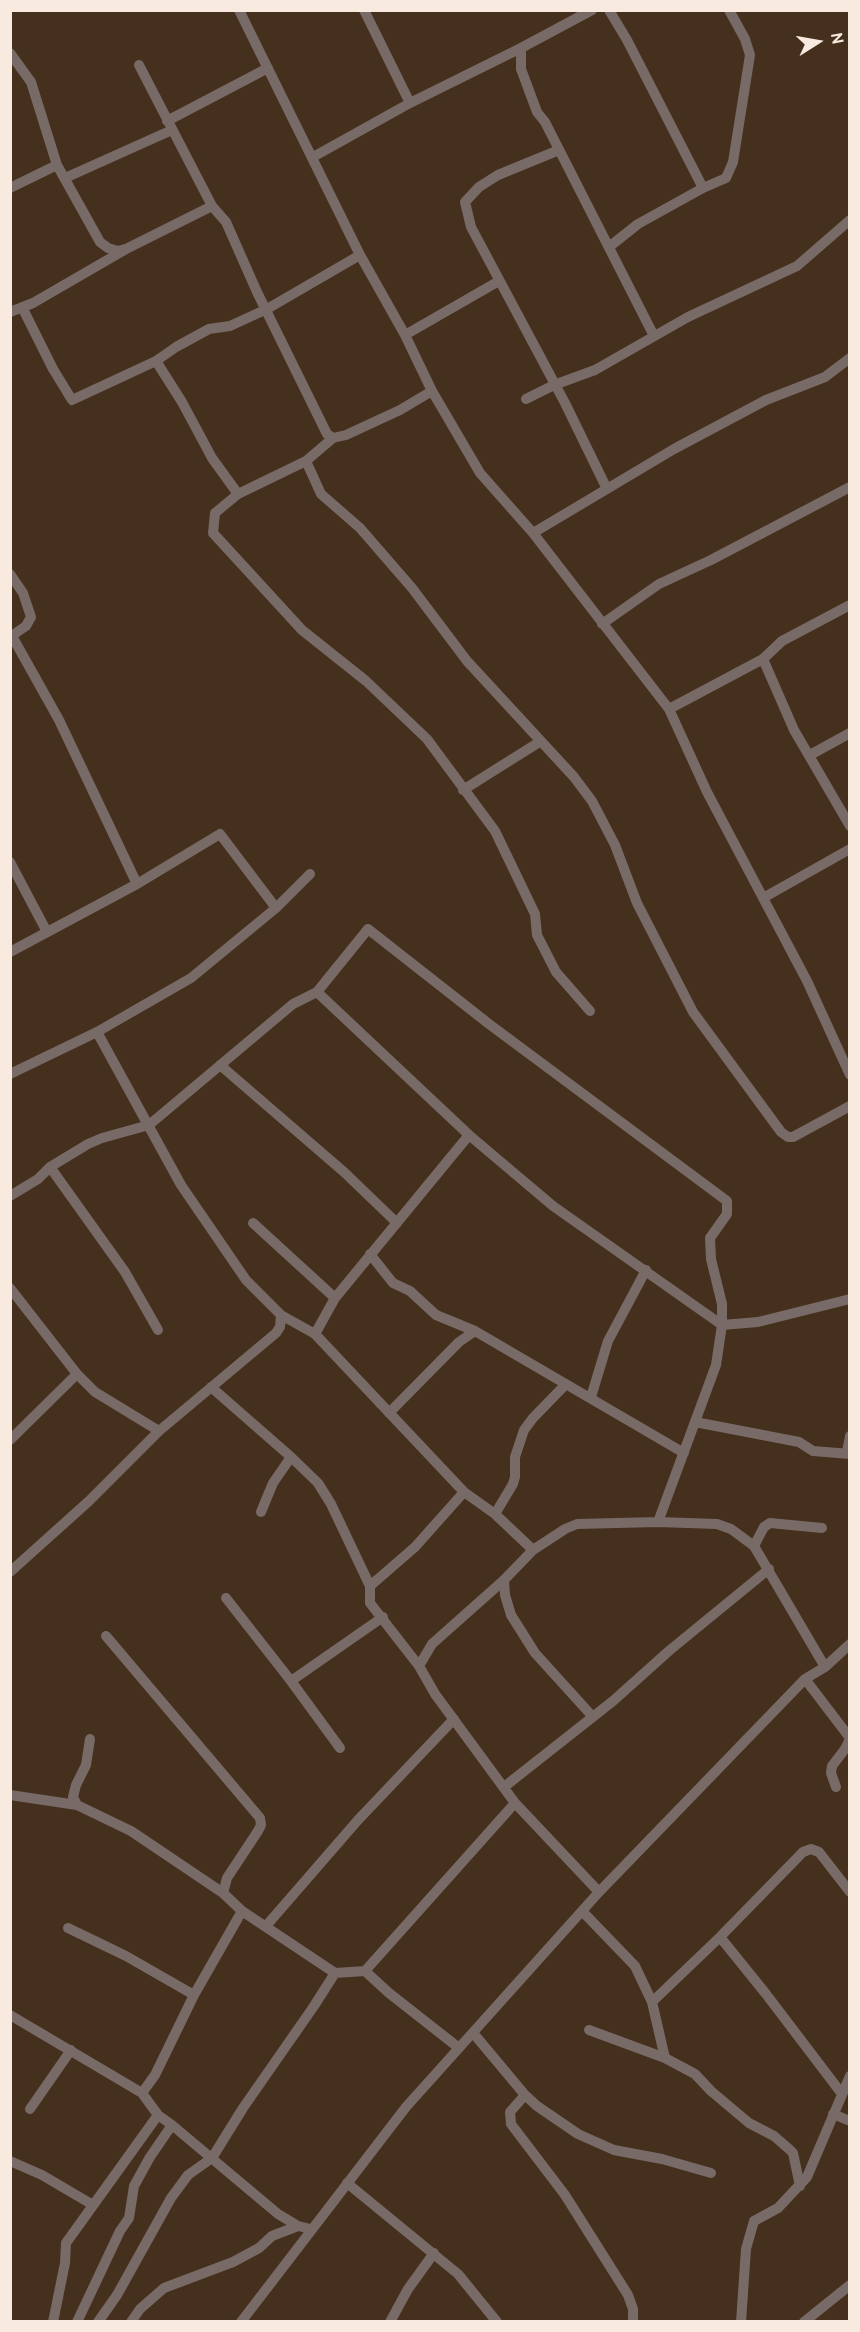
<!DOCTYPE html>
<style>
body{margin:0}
#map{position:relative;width:860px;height:2332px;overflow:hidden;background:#452f1d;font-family:Overpass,sans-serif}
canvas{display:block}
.frame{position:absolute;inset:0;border:12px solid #f8eadf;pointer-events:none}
.north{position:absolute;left:788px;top:12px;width:60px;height:60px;-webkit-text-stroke:4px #452f1d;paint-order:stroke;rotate:79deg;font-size:16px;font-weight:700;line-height:24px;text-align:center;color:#f8eadf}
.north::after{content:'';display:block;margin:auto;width:21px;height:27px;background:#f8eadf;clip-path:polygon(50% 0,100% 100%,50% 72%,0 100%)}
</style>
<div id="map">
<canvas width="860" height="2332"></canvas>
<div class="frame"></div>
<div class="north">N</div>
</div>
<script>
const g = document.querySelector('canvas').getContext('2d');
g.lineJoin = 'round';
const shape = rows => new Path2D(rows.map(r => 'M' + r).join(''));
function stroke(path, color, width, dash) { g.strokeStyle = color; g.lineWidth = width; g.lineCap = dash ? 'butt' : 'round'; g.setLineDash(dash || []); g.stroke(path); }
const minor = shape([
 [239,10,360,255,405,335,432,391,480,473,533,533,669,709,707,792,807,981,850,1075],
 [364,10,410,103],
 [592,10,521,48,521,69,537,112,545,122,654,336],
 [609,10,627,40,703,188],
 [10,53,31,82,57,165],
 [139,65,212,206,226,222,257,292,327,434,333,438,346,435,400,410,432,391],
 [167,121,268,68],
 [559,150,498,175,479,187,465,202,471,227,565,403,607,489],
 [313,157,410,103,521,48],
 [65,178,172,130],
 [10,188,57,165,100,242,108,248,118,251,125,249],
 [609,247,638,224,703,188,726,178,733,162,750,55,745,39,729,10],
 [22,307,53,369,72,400,156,361],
 [10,312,33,303,128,248,212,206],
 [405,335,499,281],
 [526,399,554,385,595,370,688,317,797,266,850,220],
 [333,438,306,461,321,494,360,528,412,588,467,661,574,777,592,801,615,845,637,903,693,1012,781,1132,788,1137,793,1137,850,1106],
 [306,461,238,494,212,458,182,402,156,361,176,347,209,329,230,326,267,309,360,255],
 [238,494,215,513,213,533,302,630,366,681,427,739,495,831,535,914,537,935,556,972,590,1011],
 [533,533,674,449,766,400,825,377,850,358],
 [10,574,23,593,31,617,26,626,10,637],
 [602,624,659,584,711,560,850,487],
 [12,636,59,720,137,884],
 [763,659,794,730,850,826],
 [669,709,763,659,782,641,850,605],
 [810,755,850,733],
 [463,790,541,741],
 [10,862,47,932],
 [763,898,850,849],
 [10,952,137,884,220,834,276,908],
 [317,992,469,1135,553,1206,722,1325,758,1322,850,1299],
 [97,1032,181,1185,246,1280,281,1315,315,1334,464,1492,495,1514,533,1550],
 [220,1065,344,1172,397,1223],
 [10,1074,97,1032,191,978,276,908,310,874],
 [50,1167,125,1272,158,1330],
 [10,1196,38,1179,50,1167,88,1144,102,1138,149,1125,293,1004,317,992,368,929,489,1024,727,1201,727,1214,710,1238,711,1259,722,1304,722,1325,716,1365,658,1522],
 [253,1223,335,1298],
 [370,1254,393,1283,410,1291,436,1315,475,1331,684,1453],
 [10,1288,77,1374,95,1392,159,1431],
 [315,1334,335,1298,469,1135],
 [211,1387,291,1457,318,1483,331,1504,370,1586,370,1603,419,1666,435,1694,515,1803,599,1892],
 [591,1397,608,1341,646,1270],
 [389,1413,459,1342,475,1331],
 [695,1422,799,1442,813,1451,850,1454],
 [10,1440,77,1374],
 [847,1452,850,1436],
 [261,1512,273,1483,291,1457],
 [495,1514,513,1484,515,1477,515,1457,524,1430,533,1418,566,1384],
 [754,1546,764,1527,770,1523,822,1528],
 [10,1572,89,1501,159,1431,276,1333,280,1327,281,1315],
 [504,1580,505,1595,511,1615,535,1653,593,1717],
 [370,1586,415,1547,464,1492],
 [226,1598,291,1681],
 [106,1636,260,1818,261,1825,258,1831,227,1878,223,1893],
 [419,1666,432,1644,504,1580,533,1550,565,1529,577,1524,658,1522,717,1524,731,1529,754,1546,825,1667],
 [805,1679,850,1738],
 [340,1748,291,1681,383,1617],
 [504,1787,613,1701,670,1650,769,1569],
 [836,1787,831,1773,832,1766,845,1749,850,1739],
 [10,1795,77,1805,131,1831,223,1893,242,1911,335,1973,365,1971,389,1993,459,2048],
 [77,1805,73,1797,76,1785,86,1765,90,1739],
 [582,1911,635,1966,652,2002,665,2058,695,2074,711,2091,749,2123,774,2136,789,2149,793,2153,800,2186],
 [266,1926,358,1820,454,1719],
 [68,1928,126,1956,194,1995],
 [720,1937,766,1994,842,2094],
 [365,1971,515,1803],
 [652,2002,720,1937,803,1852,811,1849,819,1852,850,1892],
 [10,2015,142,2093,158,2115,172,2125,278,2214,298,2226,311,2229],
 [589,2030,665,2058],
 [474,2034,525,2095,537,2106,578,2134,614,2150,662,2159,711,2173],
 [142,2093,155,2075,194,1995,242,1911],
 [525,2095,510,2112,511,2124,565,2195,628,2295,633,2309,633,2322],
 [30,2109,71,2050],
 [833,2114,850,2121],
 [10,2161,42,2175,93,2205],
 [347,2183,458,2274,497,2322],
 [53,2322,65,2263,66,2243,158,2115],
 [77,2322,120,2231,129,2218,134,2186,150,2157,172,2125],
 [98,2322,117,2295,171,2198,188,2175,212,2158,243,2108,314,2006,335,1973],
 [131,2322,140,2309,164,2288,233,2262,259,2248,272,2236,298,2226],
 [241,2322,406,2107,599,1892,805,1679,825,1667,850,1644],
 [390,2322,408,2289,434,2253],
 [741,2322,746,2249,754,2221,778,2208,807,2177,850,2076],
 [804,2322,850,2285]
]);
stroke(minor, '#786a66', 10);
</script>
